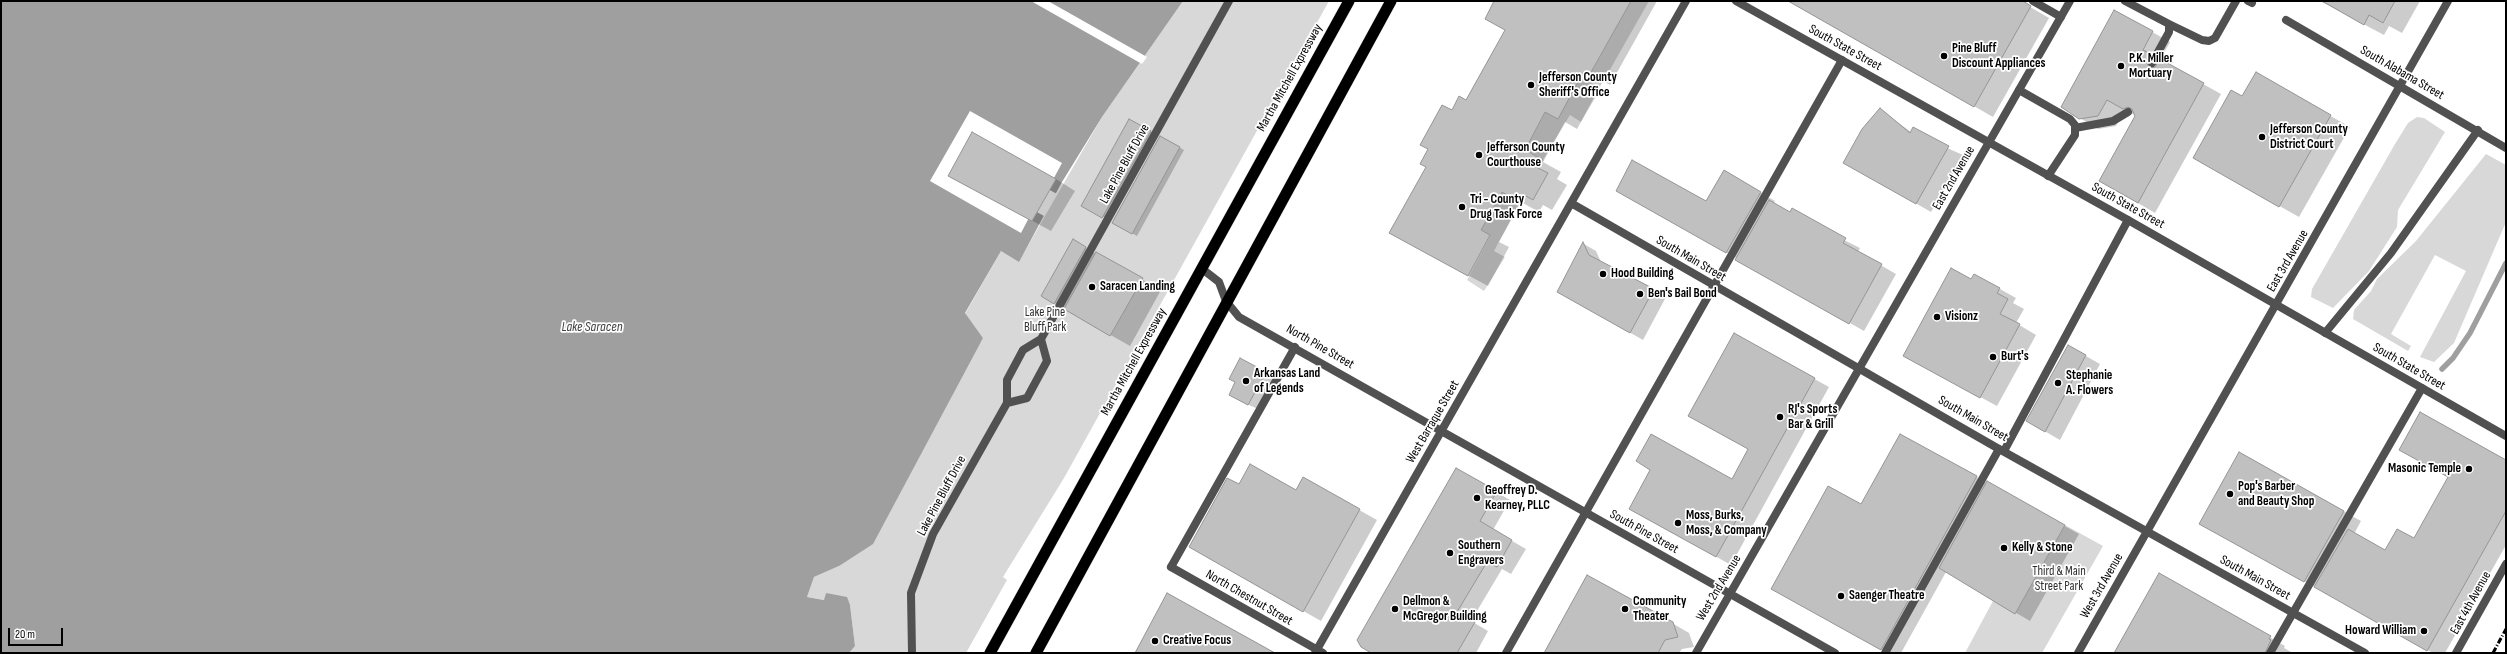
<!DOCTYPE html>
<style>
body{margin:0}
#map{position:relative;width:2507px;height:654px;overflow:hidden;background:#fff;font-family:"Sofia Sans Condensed",sans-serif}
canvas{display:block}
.frame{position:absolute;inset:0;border:2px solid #000;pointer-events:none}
.scale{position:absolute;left:8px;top:628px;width:55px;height:18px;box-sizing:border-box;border:2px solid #000;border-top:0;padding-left:5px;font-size:12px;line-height:14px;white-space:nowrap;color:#000;-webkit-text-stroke:3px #fff;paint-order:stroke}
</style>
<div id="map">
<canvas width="2507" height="654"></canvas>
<div class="frame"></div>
<div class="scale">20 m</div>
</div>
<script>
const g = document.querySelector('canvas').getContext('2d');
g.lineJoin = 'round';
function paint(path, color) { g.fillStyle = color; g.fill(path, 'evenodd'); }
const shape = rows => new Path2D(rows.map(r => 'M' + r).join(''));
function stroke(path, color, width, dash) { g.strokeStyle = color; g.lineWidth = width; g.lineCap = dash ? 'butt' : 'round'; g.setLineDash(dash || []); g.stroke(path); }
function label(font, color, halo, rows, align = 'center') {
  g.font = font + ' "Sofia Sans Condensed",sans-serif'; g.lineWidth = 3.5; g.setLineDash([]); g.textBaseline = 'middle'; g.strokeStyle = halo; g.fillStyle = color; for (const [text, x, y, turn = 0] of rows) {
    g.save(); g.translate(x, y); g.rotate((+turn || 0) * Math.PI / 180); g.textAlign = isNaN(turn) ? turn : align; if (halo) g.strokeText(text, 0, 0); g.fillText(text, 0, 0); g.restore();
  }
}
const green = shape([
 [1183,1,1329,1,1064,478,1003,577,1007,580,966,653,849,653,855,646,850,605,826,593,825,600,807,597,814,577,839,566,983,338,965,314,1001,251,1019,261,1102,117],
 [1631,1,1649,1,1603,82,1590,74],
 [1580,78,1601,88,1581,122,1570,115,1543,160,1525,150,1545,112],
 [2417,117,2424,118,2445,132,2398,210,2397,227,2369,271,2333,308,2311,297,2312,289,2395,144,2408,123],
 [2486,154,2506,165,2506,222,2454,343,2434,362,2420,357,2466,271,2435,255,2391,334,2411,346,2408,351,2353,319,2354,310,2371,291,2377,279,2416,241],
 [1502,192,1517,201,1515,205,1518,206,1494,251,1505,257,1484,291,1467,280,1490,236,1481,230],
 [2065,525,2103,546,2042,653,1965,653,1993,601,2015,613]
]);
const water = shape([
 [1,1,1183,1,1102,117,1062,182,1019,262,1001,251,965,313,983,338,873,544,839,566,814,577,807,597,824,600,826,593,847,597,850,605,855,646,849,653,1,653]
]);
const pier = shape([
 [1031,1,1048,1,1147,57,1142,64],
 [970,111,1062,163,1048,189,1057,194,1044,216,1033,210,1021,233,930,181]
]);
const shadow = shape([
 [1495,1,1657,1,1610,85,1603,81,1577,129,1565,122,1543,162,1561,172,1557,179,1567,185,1552,210,1543,205,1539,212,1521,202,1499,242,1509,247,1488,286,1410,244,1427,166,1452,112,1466,102,1506,30],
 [1790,1,2020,1,2049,18,1993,117],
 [2320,1,2420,1,2402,33,2389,26,2384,35],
 [2115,11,2170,42,2160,60,2221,94,2155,213,2100,181,2136,116,2125,109,2116,126,2098,129,2080,118],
 [2256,74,2350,127,2299,217,2194,158,2243,97],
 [1881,110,1911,132,1963,155,1931,212,1845,163],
 [1130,120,1155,134,1107,219,1082,205],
 [1161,137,1184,150,1137,236,1113,223],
 [1724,172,1775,201,1774,203,1790,213,1860,248,1858,252,1896,274,1864,331,1617,190,1707,203],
 [1056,179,1075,191,1051,231,969,186],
 [1073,241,1161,290,1130,346,1042,296],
 [1584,244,1596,251,1601,262,1666,297,1643,340,1558,292],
 [1975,275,2016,298,2013,303,2024,309,2016,323,2036,335,1997,406,1921,365],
 [1734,335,1829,387,1731,565,1645,517,1732,480,1749,449],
 [2068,346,2100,364,2060,440,2027,421],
 [1265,373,1275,378,1258,409,1240,401],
 [1901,435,2079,534,2030,621,1946,572,1901,653,1888,653,1789,598,1861,506],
 [2240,453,2361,521,2354,534,2385,551,2414,539,2449,477,2506,461,2506,545,2445,653,2433,653,2218,533],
 [1456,469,1510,500,1493,530,1526,549,1511,574,1502,569,1471,621,1488,631,1476,653,1373,653],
 [1304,479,1377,520,1321,621,1190,547,1239,486,1296,492],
 [2160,575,2285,646,2284,648,2293,653,2120,653],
 [1672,623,1689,633,1694,647,1682,649,1679,653,1545,653]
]);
const stream = shape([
 [2442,369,2453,358,2470,333,2506,263]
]);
const building = shape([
 [1494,1,1631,1,1590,74,1584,71,1558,119,1545,112,1525,150,1543,160,1538,168,1548,173,1533,200,1524,195,1519,202,1502,192,1481,230,1490,235,1468,276,1389,233,1426,167,1420,164,1428,149,1420,145,1442,105,1452,110,1459,96,1466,100,1505,30,1485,19,1494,1],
 [1788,1,2023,1,2031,6,1974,107,1788,1],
 [2322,1,2395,1,2383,23,2369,15,2364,25,2322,1],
 [2114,10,2153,31,2143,50,2151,54,2147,63,2149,68,2155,67,2160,59,2204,83,2138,203,2099,181,2135,116,2132,109,2128,107,2123,109,2107,100,2098,116,2079,119,2061,107,2114,10],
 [2256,72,2331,115,2279,207,2193,158,2231,90,2242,96,2256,72],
 [1880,108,1910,133,1913,127,1949,146,1916,204,1843,163,1862,129,1880,108],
 [1129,119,1151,131,1102,218,1081,206,1129,119],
 [972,132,1056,179,1032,221,948,176,972,132],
 [1160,136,1180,147,1132,234,1112,223,1160,136],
 [1632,160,1706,201,1724,170,1761,192,1726,253,1616,191,1632,160],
 [1769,200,1790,212,1792,208,1846,238,1843,243,1882,264,1849,324,1735,260,1769,200],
 [1073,239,1086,247,1054,304,1041,296,1073,239],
 [1583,242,1589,255,1654,289,1630,333,1557,292,1583,242],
 [1096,252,1143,278,1110,336,1064,309,1096,252],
 [1951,268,1971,279,1974,274,2000,288,1997,293,2008,299,2000,314,2020,324,1980,398,1903,356,1951,268],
 [1734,333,1815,378,1716,557,1629,509,1650,470,1636,461,1651,434,1732,479,1748,449,1688,416,1734,333],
 [2068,345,2086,355,2045,432,2026,421,2068,345],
 [1240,358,1266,372,1248,405,1229,395,1235,382,1229,379,1240,358],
 [2420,412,2506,460,2506,511,2427,651,2314,587,2348,529,2385,550,2397,529,2414,538,2448,477,2399,450,2420,412],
 [1900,434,1977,476,1881,650,1771,589,1828,486,1861,504,1900,434],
 [2239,452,2344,511,2304,582,2199,524,2239,452],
 [1250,464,1296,490,1303,477,1360,509,1303,612,1189,547,1227,478,1239,484,1250,464],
 [1456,468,1497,491,1480,521,1512,540,1497,567,1487,562,1457,612,1475,622,1457,653,1371,653,1361,647,1357,640,1456,468],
 [1987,481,2065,525,2015,614,1939,568,1987,481],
 [2159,573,2271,636,2269,639,2271,640,2265,653,2114,653,2159,573],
 [1587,575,1673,622,1678,637,1665,640,1658,653,1544,653,1587,575],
 [1167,593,1275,653,1135,653,1167,593]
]);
const service = shape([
 [2033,1,2061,17],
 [2125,1,2169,24,2169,32,2152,63],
 [2169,24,2202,40,2209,41,2215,38,2236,1],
 [2019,90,2070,119,2075,125,2075,135,2048,176],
 [2075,128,2113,121,2128,112],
 [2325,333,2391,253,2478,130],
 [2004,451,2128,220],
 [1171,567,1295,347],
 [1506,653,1842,60],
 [1885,653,1999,449],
 [2270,653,2422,388]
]);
const minor = shape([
 [1736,1,2128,220,2506,436],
 [2248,1,2252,3],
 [2286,20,2506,148],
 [1571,203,1999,449,2365,653],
 [1201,268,1219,282,1226,301,1239,317,1835,653],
 [1007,403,1027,398,1047,361,1041,339],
 [1171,567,1323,653],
 [912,653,911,593,933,534,1007,403,1007,380,1023,350,1041,339,1229,1],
 [1315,653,1686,1],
 [1696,653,2070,1],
 [2078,653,2448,1],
 [2456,653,2506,564]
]);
const trunk = shape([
 [990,653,1349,1],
 [1036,653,1391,1]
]);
const rail = shape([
 [2493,653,2506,629]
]);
const markers = [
 [1944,56,4,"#000"],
 [2121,66,4,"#000"],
 [1531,85,4,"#000"],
 [2262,137,4,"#000"],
 [1479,155,4,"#000"],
 [1462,207,4,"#000"],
 [1603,274,4,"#000"],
 [1092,287,4,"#000"],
 [1640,294,4,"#000"],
 [1937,317,4,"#000"],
 [1993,357,4,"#000"],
 [1246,381,4,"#000"],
 [2058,383,4,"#000"],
 [1780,417,4,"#000"],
 [2469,469,4,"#000"],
 [2230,494,4,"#000"],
 [1477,498,4,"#000"],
 [1678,523,4,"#000"],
 [2004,548,4,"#000"],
 [1450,553,4,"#000"],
 [1841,596,4,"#000"],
 [1395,609,4,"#000"],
 [1625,609,4,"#000"],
 [2424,631,4,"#000"],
 [1155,641,4,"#000"]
];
const streetNames = [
 ["South State Street",1845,48,29],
 ["South Alabama Street",2402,73,30],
 ["Martha Mitchell Expressway",1290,78,-61],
 ["Lake Pine Bluff Drive",1125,164,-61],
 ["East 2nd Avenue",1954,178,-60],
 ["South State Street",2128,206,29],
 ["South Main Street",1691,259,30],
 ["East 3rd Avenue",2288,261,-60],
 ["North Pine Street",1320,347,30],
 ["Martha Mitchell Expressway",1134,362,-61],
 ["South State Street",2409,367,30],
 ["South Main Street",1973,419,30],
 ["West Barraque Street",1433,422,-60],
 ["Lake Pine Bluff Drive",942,496,-62],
 ["South Pine Street",1644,532,29],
 ["South Main Street",2255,578,29],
 ["West 3rd Avenue",2102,586,-60],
 ["West 2nd Avenue",1719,588,-59],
 ["North Chestnut Street",1249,598,30],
 ["East 4th Avenue",2471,603,-61]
];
const poiNames = [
 ["Pine Bluff",1952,49],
 ["Discount Appliances",1952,64],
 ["P.K. Miller",2129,59],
 ["Mortuary",2129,74],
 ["Jefferson County",1539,78],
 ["Sheriff's Office",1539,93],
 ["Jefferson County",2270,130],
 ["District Court",2270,145],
 ["Jefferson County",1487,148],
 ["Courthouse",1487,163],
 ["Tri - County",1470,200],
 ["Drug Task Force",1470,215],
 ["Hood Building",1611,274],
 ["Saracen Landing",1100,287],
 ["Ben's Bail Bond",1648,294],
 ["Visionz",1945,317],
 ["Burt's",2001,357],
 ["Arkansas Land",1254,374],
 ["of Legends",1254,389],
 ["Stephanie",2066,376],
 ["A. Flowers",2066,391],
 ["RJ's Sports",1788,410],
 ["Bar & Grill",1788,425],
 ["Masonic Temple",2461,469,"right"],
 ["Pop's Barber",2238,487],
 ["and Beauty Shop",2238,502],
 ["Geoffrey D.",1485,491],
 ["Kearney, PLLC",1485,506],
 ["Moss, Burks,",1686,516],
 ["Moss, & Company",1686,531],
 ["Southern",1458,546],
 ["Engravers",1458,561],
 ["Kelly & Stone",2012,548],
 ["Saenger Theatre",1849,596],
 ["Dellmon &",1403,602],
 ["McGregor Building",1403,617],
 ["Community",1633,602],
 ["Theater",1633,617],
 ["Howard William",2416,631,"right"],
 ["Creative Focus",1163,641]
];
const parkNames = [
 ["Lake Pine",1045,313],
 ["Bluff Park",1045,328],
 ["Third & Main",2059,572],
 ["Street Park",2059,587]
];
const waterNames = [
 ["Lake Saracen",592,327]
];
paint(green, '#d8d8d8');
paint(water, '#9f9f9f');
paint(pier, '#fff');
paint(shadow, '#0003');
stroke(stream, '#9f9f9f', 5.5);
paint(building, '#c0c0c0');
stroke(building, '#959595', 1);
stroke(trunk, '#dbdbdb', 12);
stroke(service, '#515151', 8);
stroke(minor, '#515151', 8);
stroke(trunk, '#000', 11);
stroke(rail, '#000', 3, [6, 2, 1, 2]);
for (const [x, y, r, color] of markers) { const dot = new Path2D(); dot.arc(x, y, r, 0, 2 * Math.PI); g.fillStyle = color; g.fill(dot); stroke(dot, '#fff', 1.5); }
label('13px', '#000', '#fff', streetNames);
label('bold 13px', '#000', '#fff', poiNames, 'left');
label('13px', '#2f2f2f', '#fff', parkNames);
label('italic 14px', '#404040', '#fff', waterNames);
</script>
